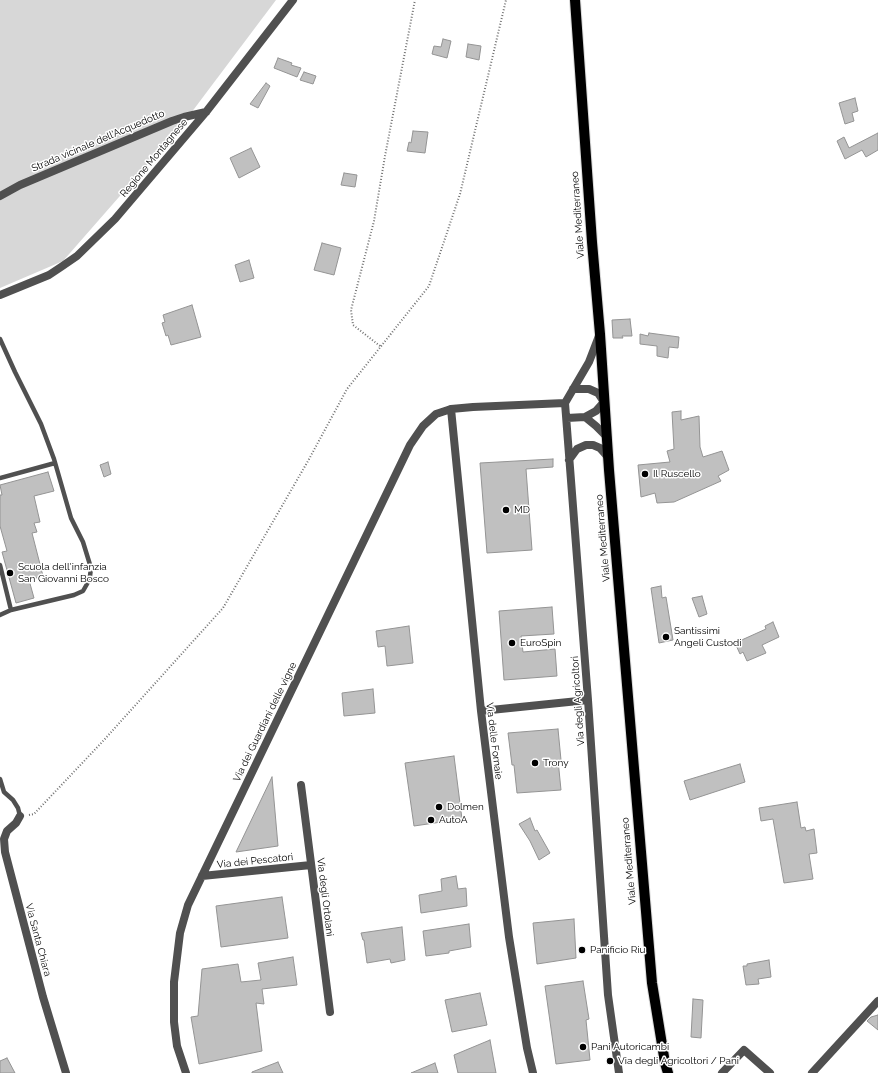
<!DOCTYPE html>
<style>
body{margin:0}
canvas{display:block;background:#fff}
</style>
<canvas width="878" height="1073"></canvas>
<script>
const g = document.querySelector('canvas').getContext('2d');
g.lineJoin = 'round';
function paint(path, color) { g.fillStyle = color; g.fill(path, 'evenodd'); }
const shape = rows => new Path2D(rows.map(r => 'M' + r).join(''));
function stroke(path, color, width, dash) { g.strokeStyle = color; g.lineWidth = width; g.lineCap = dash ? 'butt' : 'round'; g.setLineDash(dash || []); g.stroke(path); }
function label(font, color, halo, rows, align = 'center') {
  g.font = font + ' Raleway,sans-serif'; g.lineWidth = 3; g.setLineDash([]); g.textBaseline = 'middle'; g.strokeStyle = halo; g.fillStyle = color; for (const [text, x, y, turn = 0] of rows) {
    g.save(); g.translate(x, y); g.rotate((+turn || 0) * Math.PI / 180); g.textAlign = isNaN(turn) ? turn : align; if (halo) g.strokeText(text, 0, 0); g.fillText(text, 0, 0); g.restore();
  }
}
const green = shape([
 [0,0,276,0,182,125,63,261,0,288]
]);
const building = shape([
 [443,39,451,41,447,58,432,54,434,46,441,47,443,39],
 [468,44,481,46,479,60,466,57,468,44],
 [278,58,292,63,291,65,301,68,297,77,274,68,278,58],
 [304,72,316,76,313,84,300,80,304,72],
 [266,83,270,86,258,108,250,104,266,83],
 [855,98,858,111,852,113,854,121,845,124,839,103,855,98],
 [413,131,428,132,425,153,407,151,409,142,411,143,413,131],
 [878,133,878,150,866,157,862,150,845,159,837,141,844,137,849,148,878,133],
 [251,148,260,167,239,178,230,158,251,148],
 [344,173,357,175,355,187,341,185,344,173],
 [322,243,341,248,334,275,314,270,322,243],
 [249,260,254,278,240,282,235,265,249,260],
 [192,305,201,337,171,345,168,335,166,336,162,323,165,322,163,315,192,305],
 [630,319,632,336,622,336,623,338,613,338,612,320,630,319],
 [649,333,679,337,678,348,669,347,668,358,657,356,657,346,640,344,640,334,648,336,649,333],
 [681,411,681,420,699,416,700,447,703,457,722,451,729,470,718,476,721,481,674,502,657,503,655,493,641,497,638,465,670,462,667,451,674,449,672,412,681,411],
 [553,459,553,467,526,469,532,550,487,553,480,463,553,459],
 [108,462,111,474,104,477,100,465,108,462],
 [48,472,54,491,34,496,40,522,34,523,37,532,32,533,43,576,29,580,34,598,16,603,2,552,7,551,0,526,0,495,2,495,0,485,48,472],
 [661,586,662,598,666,597,673,640,659,643,651,588,661,586],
 [702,596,707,614,699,617,692,598,702,596],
 [552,607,554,634,521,636,523,652,555,649,557,676,504,680,499,611,552,607],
 [773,622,779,637,762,645,766,653,747,661,743,652,740,654,735,643,766,629,765,626,773,622],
 [409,626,413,663,387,666,385,646,378,647,376,631,409,626],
 [373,689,375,713,344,716,342,693,373,689],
 [558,729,561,760,558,760,561,790,517,793,514,765,512,765,508,733,558,729],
 [454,756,462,819,414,826,405,763,454,756],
 [740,764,745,782,690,800,684,781,740,764],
 [272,777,278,846,236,852,272,777],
 [797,802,801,828,805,827,806,831,814,829,817,853,809,854,813,879,784,883,773,819,761,821,759,808,797,802],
 [530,818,535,831,537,830,550,853,539,860,530,841,519,824,530,818],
 [456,876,458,889,466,888,467,906,421,913,419,895,442,891,441,879,456,876],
 [282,897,288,938,221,947,216,906,282,897],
 [574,919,576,958,537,964,533,923,574,919],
 [469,924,471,947,449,951,449,953,426,956,423,931,469,924],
 [402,927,405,960,391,963,390,959,367,963,364,940,363,940,361,933,402,927],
 [293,957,297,985,262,989,264,1004,256,1003,262,1051,199,1064,191,1017,198,1016,202,969,238,964,241,982,261,980,258,963,293,957],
 [769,960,771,977,758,979,759,984,746,985,743,966,747,966,747,964,769,960],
 [583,981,589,1019,586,1020,590,1060,556,1064,545,986,583,981],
 [480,993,487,1025,452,1032,445,1000,480,993],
 [693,999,703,1000,701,1038,691,1037,693,999],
 [878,1015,878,1030,867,1021,871,1017,878,1015],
 [490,1040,496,1073,458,1073,454,1055,490,1040],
 [7,1058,15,1073,0,1073,0,1061,7,1058],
 [278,1062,283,1073,252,1073,252,1072,278,1062],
 [435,1063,438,1073,411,1073,435,1063]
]);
const path = shape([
 [380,346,353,325,351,310,374,221,385,156,415,0],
 [29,815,34,814,104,740,223,608,308,461,347,389,429,286,460,194,506,0]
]);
const lane = shape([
 [0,339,15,372,41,424,54,459,71,518,83,542,91,568,90,576,87,584,83,591,74,595,11,610,0,615],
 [0,478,55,463],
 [0,565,11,610],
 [0,779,4,792,13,800,18,808,20,816]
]);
const street = shape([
 [0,196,20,185,172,121,184,117,206,112],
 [0,295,49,275,61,267,77,256,115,219,206,112,293,0],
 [599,336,589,362,565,403,588,700,608,995,619,1073],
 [451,409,481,711,509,937,527,1048,533,1073],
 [585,417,596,426,607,437],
 [567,418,585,417,596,411,604,402,598,393,589,389,573,389],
 [569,460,577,449,586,445,593,445,600,448,608,457],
 [481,711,588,700],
 [301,785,330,1012],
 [20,816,16,823,7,831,4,839,5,852,43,997,66,1073],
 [202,876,311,865],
 [186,1073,177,1046,174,1022,174,982,180,933,188,905,410,445,423,426,436,414,451,409,473,407,565,403],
 [722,1073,744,1050,770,1073],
 [812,1073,878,1001]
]);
const primary = shape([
 [575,0,592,242,600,334,609,470,652,983,665,1063,668,1073]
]);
const markers = [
 [645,474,4,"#000"],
 [506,510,4,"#000"],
 [10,573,4,"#000"],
 [666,637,4,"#000"],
 [512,643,4,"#000"],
 [535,763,4,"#000"],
 [439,807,4,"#000"],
 [431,820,4,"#000"],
 [582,950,4,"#000"],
 [583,1047,4,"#000"],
 [610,1061,4,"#000"]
];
const streetNames = [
 ["Strada vicinale dell'Acquedotto",98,141,-23],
 ["Regione Montagnese",154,158,-50],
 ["Viale Mediterraneo",578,215,-94],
 ["Viale Mediterraneo",603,538,-95],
 ["Via degli Agricoltori",578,701,-94],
 ["Via dei Guardiani delle vigne",265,722,-64],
 ["Via delle Fornaie",494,741,83],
 ["Via dei Pescatori",255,861,-6],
 ["Viale Mediterraneo",629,861,-95],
 ["Via degli Ortolani",325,897,83],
 ["Via Santa Chiara",38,940,75]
];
const poiNames = [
 ["Il Ruscello",653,474],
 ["MD",514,510],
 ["Scuola dell'infanzia",18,567],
 ["San Giovanni Bosco",18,579],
 ["Santissimi",674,631],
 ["Angeli Custodi",674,643],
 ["EuroSpin",520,643],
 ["Trony",543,763],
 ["Dolmen",447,807],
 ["AutoA",439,820],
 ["Panificio Riu",590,950],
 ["Pani Autoricambi",591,1047],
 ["Via degli Agricoltori / Pani",618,1061]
];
paint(green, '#d7d7d7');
paint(building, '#c0c0c0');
stroke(building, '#949494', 1);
stroke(primary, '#dbdbdb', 12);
stroke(path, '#727272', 2, [1, 2]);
stroke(lane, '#505050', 4.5);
stroke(street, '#505050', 8);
stroke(primary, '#000', 10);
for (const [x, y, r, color] of markers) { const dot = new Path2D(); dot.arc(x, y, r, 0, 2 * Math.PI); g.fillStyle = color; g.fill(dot); stroke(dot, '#fff', 1.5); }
label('10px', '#000', '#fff', streetNames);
label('10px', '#000', '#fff', poiNames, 'left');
</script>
